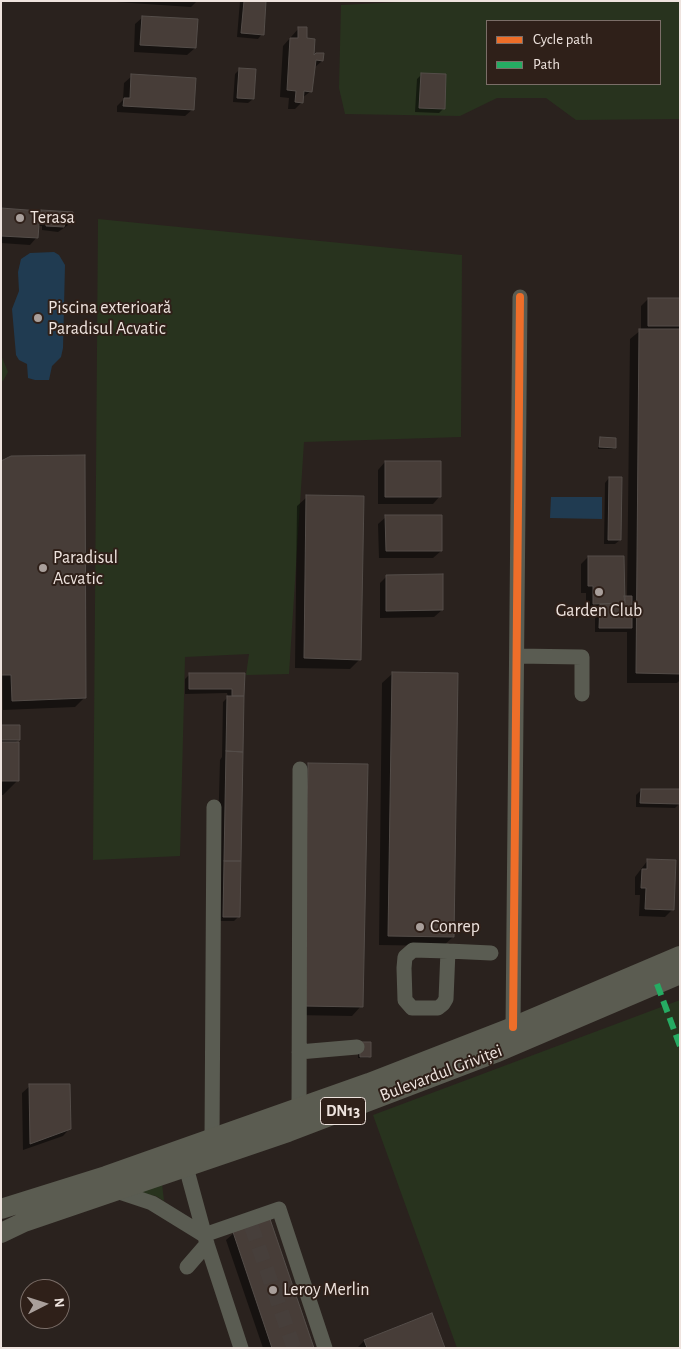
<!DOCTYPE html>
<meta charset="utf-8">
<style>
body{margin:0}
#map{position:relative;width:681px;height:1349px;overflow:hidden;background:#2a221e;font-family:"Alegreya Sans",sans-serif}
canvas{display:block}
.frame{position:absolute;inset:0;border:2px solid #eee3de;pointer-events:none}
.legend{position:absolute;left:486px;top:20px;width:175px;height:65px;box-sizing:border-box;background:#2f2019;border:1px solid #7b6e68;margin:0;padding:6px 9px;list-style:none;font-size:15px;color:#eee3de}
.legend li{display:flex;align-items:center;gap:10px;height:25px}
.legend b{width:25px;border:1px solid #7b6e68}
.north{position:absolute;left:20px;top:1279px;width:50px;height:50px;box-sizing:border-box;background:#2f2019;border:1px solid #7b6e68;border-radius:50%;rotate:85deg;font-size:14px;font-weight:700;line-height:20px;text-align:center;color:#eee3de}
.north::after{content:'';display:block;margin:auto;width:18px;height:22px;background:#a99f9b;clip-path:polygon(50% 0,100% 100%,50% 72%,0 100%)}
</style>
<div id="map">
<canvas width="681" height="1349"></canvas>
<div class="frame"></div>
<ul class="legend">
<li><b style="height:6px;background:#ee6e29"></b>Cycle path</li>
<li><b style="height:6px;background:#26ab63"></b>Path</li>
</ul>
<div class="north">N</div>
</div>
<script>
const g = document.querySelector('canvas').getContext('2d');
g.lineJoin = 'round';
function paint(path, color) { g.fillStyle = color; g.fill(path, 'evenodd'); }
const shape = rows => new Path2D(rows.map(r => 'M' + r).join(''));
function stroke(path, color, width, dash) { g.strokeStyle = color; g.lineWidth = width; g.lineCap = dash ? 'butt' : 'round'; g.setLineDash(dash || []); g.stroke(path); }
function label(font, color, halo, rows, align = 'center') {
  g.font = font + ' "Alegreya Sans",sans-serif'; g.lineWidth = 4; g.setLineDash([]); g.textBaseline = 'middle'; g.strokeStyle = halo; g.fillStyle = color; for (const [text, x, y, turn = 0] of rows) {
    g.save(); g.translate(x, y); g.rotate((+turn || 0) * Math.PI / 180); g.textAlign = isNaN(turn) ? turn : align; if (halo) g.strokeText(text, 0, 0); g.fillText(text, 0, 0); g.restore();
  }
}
const green = shape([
 [421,1,680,1,680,119,576,120,546,98,497,98,460,116,345,114,339,88,341,5],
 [487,21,660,21,660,84,487,84],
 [98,219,462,255,461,437,304,442,289,674,246,675,249,654,185,657,180,856,93,860],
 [1,355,8,372,3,381,1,380],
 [680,1000,680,1348,457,1348,373,1115],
 [162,1184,164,1201,156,1196,138,1193]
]);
const water = shape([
 [54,252,59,255,65,265,63,348,61,357,52,366,49,380,35,380,28,378,27,364,19,360,16,355,12,309,19,291,18,272,21,259,30,253],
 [551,497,602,497,602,519,550,518]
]);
const shadow = shape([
 [101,1,197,1,191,7],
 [240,1,265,1,262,34,258,39,237,37],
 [143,17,195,48,187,55,134,52,135,24],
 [299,28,313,58,322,61,314,68,311,91,302,98,302,102,295,109,288,109,289,98,280,97,283,46],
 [239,70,253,99,248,103,233,102,235,74],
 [422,74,444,108,439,113,415,112,417,79],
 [132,76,193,109,185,116,117,112,117,106,123,100,124,83],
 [1,210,38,214,42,211,71,223,58,232,42,230,42,226,38,226,37,237,30,245,1,243],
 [648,299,680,299,680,680,677,683,627,683,627,632,595,632,595,611,586,611,586,593,581,593,581,564,588,557,623,597,627,597,630,339,641,330,641,306],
 [600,439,614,447,612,449,598,449],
 [385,462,440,496,433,504,378,504,378,470],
 [1,463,84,698,75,707,3,710],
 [609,478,620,540,615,544,604,544,605,483],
 [307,497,360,659,350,669,295,668,297,506],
 [386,517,441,551,433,558,379,558,378,524],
 [387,576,442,610,434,617,380,618,380,583],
 [190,674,243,674,239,916,234,921,219,921,217,868,220,760,222,757,223,702,228,697,227,693,185,694,185,679],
 [392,674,453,937,443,946,379,945,382,683],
 [1,727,19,739,15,743,17,781,3,795,1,795],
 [308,764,361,1006,352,1016,294,1015,299,774],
 [641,790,679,804,675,808,636,807,636,795],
 [648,860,673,909,665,917,639,916,640,895,635,895,635,877],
 [358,1045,370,1056,368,1058,358,1058],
 [30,1086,70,1128,63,1136,23,1150,22,1093],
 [234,1233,313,1348,263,1348,226,1240],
 [364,1341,444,1348,357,1348]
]);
const building = shape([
 [244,1,266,1,264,35,241,33,244,1],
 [142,16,198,19,196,48,140,45,142,16],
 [298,27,307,27,307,38,315,39,314,55,316,53,324,53,323,61,316,60,312,92,304,91,303,103,295,102,296,91,287,90,290,38,298,38,298,27],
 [239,68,256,69,254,99,237,98,239,68],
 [421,73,446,74,445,109,419,108,421,73],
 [131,74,196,78,194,110,123,106,124,98,130,98,131,74],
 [1,208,40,211,38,238,1,236,1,208],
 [41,210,73,212,72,223,65,223,64,227,46,226,46,222,41,221,41,210],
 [648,298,680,298,680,326,648,326,648,298],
 [639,329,680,329,680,674,636,673,639,329],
 [600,437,616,438,616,448,599,447,600,437],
 [85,455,86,698,12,701,11,675,1,675,1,461,11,456,85,455],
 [385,461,441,461,441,497,385,497,385,461],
 [609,477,622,477,621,540,608,540,609,477],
 [306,495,364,496,361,660,304,658,306,495],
 [385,515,442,515,442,551,386,551,385,515],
 [588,556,624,556,625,603,593,604,593,586,588,586,588,556],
 [443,574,443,610,386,611,386,575,443,574],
 [624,596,632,596,632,628,599,628,600,604,625,603,624,596],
 [392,672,458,673,454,937,388,936,392,672],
 [189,673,245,673,244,696,232,696,232,689,189,689,189,673],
 [227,696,244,696,243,752,226,751,227,696],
 [1,725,20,725,20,740,1,740,1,725],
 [1,742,19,742,19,781,1,781,1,742],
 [226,751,243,752,241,861,224,861,226,751],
 [308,763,368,764,363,1007,303,1006,308,763],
 [641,789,680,789,680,804,640,803,641,789],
 [647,859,676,860,674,910,645,909,646,888,641,888,642,869,647,869,647,859],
 [224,861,241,861,240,917,223,917,224,861],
 [359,1042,371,1042,371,1057,360,1057,359,1042],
 [29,1084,70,1084,71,1129,30,1144,29,1084],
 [270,1219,314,1348,272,1348,233,1232,270,1219],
 [432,1313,445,1348,367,1348,364,1340,432,1313]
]);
const minorTunnel = shape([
 [251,1225,294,1348]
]);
const minor = shape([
 [517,656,582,657,582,694],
 [448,951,446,999,443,1004,438,1008,412,1008,405,1000,404,968,405,957,413,950,448,951,491,953],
 [513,1027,520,297],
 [299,1052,357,1047],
 [299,1110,300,769],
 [212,1138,214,807],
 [186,1167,207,1244,241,1348],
 [116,1191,152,1203,204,1235],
 [204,1235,279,1209,325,1348],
 [187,1267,207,1244]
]);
const major = shape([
 [1,1209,106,1176,369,1083,513,1027,680,956],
 [1,1233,24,1222,288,1132,495,1053,680,974]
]);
const quiet = shape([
 [657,984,680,1046]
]);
const cycleway = shape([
 [513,1027,520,297]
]);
const markers = [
 [20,218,5,"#a99f9b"],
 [38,318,5,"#a99f9b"],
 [43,568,5,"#a99f9b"],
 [599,592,5,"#a99f9b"],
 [420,927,5,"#a99f9b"],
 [273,1290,5,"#a99f9b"]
];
const shields = [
 [343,1111,45]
];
const shieldNames = [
 ["DN13",343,1111]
];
const poiNames = [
 ["Terasa",30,218],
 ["Piscina exterioară",48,308],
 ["Paradisul Acvatic",48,329],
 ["Paradisul",53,558],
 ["Acvatic",53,579],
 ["Garden Club",599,611,"center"],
 ["Conrep",430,927],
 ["Leroy Merlin",283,1290]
];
const streetNames = [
 ["Bulevardul Griviței",441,1073,-21]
];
paint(green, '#28331e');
paint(water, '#203b51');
paint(shadow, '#0007');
paint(building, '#473d38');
stroke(building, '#544d49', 1);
stroke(minorTunnel, '#473f3b', 15, [15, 8]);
stroke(minor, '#5a5c52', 15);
stroke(major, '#5b5c51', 20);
stroke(quiet, '#26ab63', 6, [12, 6]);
stroke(cycleway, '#ee6e29', 8);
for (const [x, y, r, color] of markers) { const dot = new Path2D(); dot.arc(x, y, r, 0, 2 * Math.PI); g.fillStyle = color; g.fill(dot); stroke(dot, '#2f2019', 2); }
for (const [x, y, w] of shields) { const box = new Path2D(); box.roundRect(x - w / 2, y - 13.5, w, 27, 4); g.fillStyle = '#2f2019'; g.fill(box); stroke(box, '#eee3de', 1); }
label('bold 16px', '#eee3de', null, shieldNames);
label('18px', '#eee3de', '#2f2019', poiNames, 'left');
label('18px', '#eee3de', '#2f2019', streetNames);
</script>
